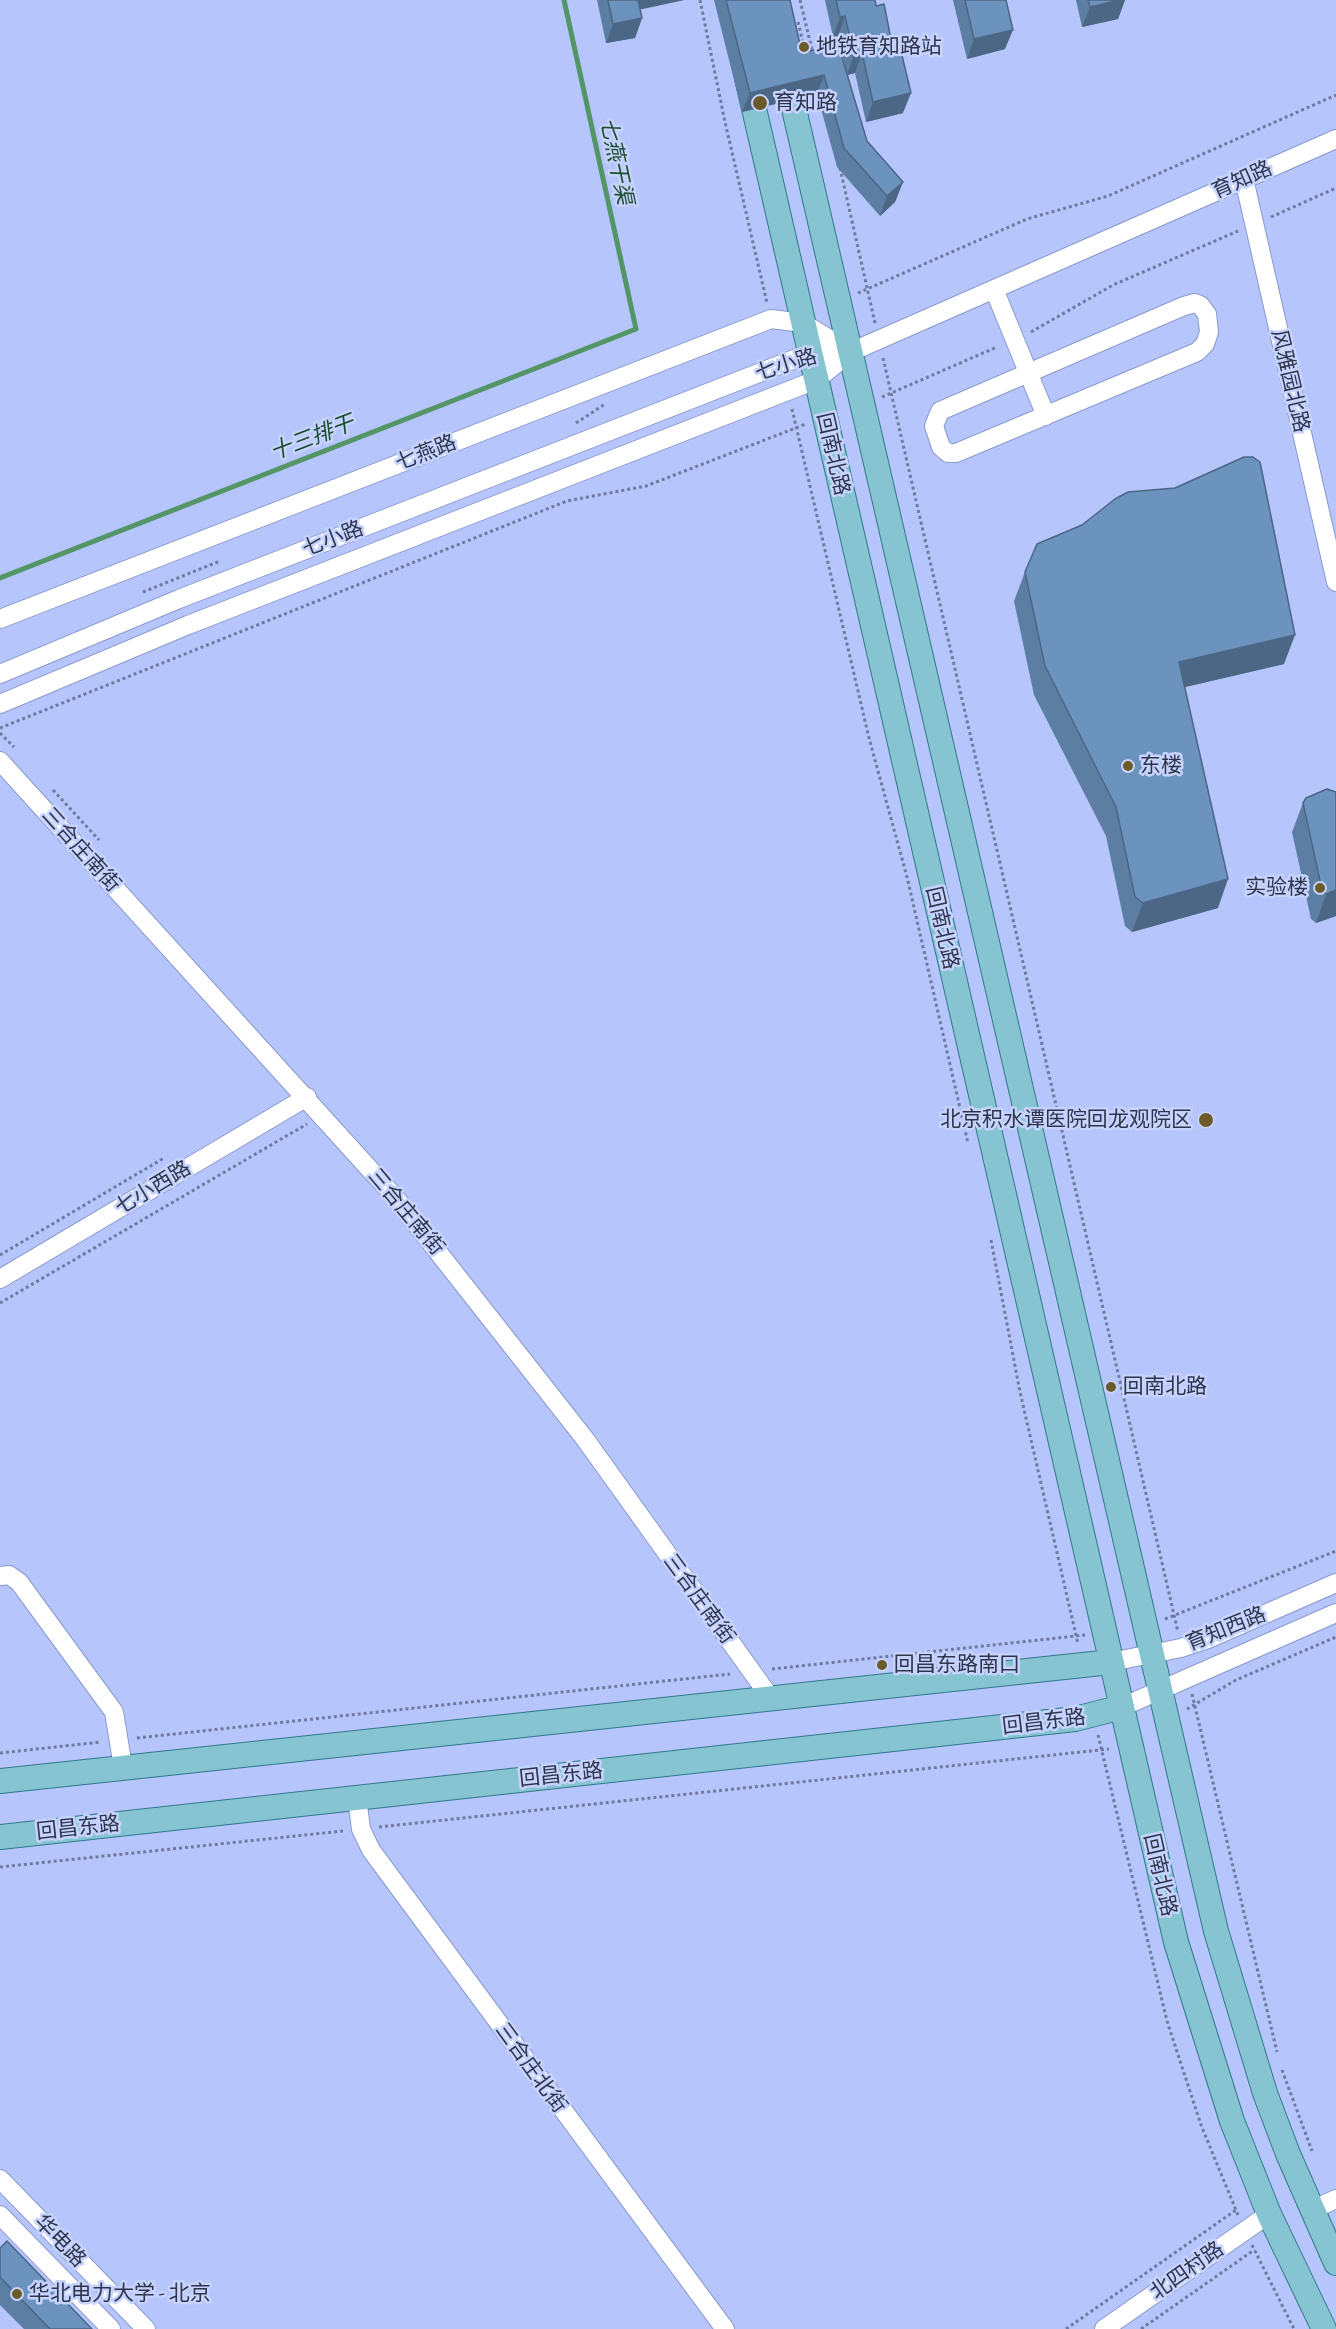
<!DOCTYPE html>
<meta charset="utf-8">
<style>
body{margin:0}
canvas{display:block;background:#b6c5fc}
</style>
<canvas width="1336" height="2329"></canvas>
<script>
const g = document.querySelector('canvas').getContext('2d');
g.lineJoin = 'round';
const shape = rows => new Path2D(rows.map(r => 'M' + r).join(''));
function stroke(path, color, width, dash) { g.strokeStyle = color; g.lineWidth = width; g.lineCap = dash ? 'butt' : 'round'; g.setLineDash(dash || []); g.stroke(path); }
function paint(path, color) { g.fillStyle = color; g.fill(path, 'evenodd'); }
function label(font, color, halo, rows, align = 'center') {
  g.font = font + ' "Alegreya Sans","Noto Sans SC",sans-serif'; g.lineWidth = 5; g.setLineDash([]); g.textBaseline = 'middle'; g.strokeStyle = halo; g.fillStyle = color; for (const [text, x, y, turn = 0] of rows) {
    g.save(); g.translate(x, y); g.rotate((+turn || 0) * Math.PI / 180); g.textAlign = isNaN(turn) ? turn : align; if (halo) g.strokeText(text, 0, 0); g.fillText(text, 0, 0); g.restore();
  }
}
const stream = shape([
 [0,578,636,329,564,0]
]);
const path = shape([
 [700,0,725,122,767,303],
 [800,0,813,54],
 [798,22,806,55],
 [814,91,817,105],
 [840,168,875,323],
 [1271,217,1336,188],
 [858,293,1027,219,1108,196,1336,95],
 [1031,332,1113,285,1238,231],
 [883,358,1178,1632],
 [882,397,997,347],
 [792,409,869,738,907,877,968,1143],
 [576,423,605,404],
 [143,592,220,561],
 [0,728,567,501,646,486,806,424],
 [0,733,14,747],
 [53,790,99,840],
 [991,1240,1020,1392,1078,1644],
 [0,1255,164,1158],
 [0,1303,307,1124],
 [1165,1619,1336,1551],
 [772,1669,1085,1635],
 [1192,1694,1277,2052],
 [1187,1709,1236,1680,1336,1637],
 [1098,1735,1167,2021,1201,2125,1238,2215],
 [137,1738,730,1674],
 [0,1753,101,1742],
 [379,1827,1109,1749],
 [0,1867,343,1831],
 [1282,2070,1312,2151],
 [1252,2245,1294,2329],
 [1066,2329,1236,2210],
 [1141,2329,1254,2250]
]);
const minor = shape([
 [1244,179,1336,582],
 [994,289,1046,416],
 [1195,303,1200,305,1207,314,1209,332,1205,344,1197,352,956,453,948,453,941,447,934,426,940,411,1184,306,1195,303],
 [0,619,771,319,803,323,851,352],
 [0,674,179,599,810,353,851,352],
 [0,704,188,625,816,380,851,352,1336,139],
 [0,761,394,1196,585,1439,770,1697],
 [0,1279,307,1097],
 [0,1576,9,1575,19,1582,114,1712,123,1767],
 [1111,1662,1181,1648,1208,1639,1336,1583],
 [1122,1707,1336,1613],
 [357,1798,361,1829,371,1850,725,2329],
 [0,2179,146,2329],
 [1312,2210,1336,2199],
 [0,2215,111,2329],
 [1104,2329,1269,2214]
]);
const major = shape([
 [785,70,1216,1931,1265,2093,1288,2154,1336,2263],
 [747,78,1176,1942,1232,2121,1269,2214,1324,2329],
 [0,1781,1111,1662],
 [0,1837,1075,1719,1122,1707]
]);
const wall = shape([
 [597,0,684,0,640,9,642,18,635,38,606,43],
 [714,0,790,0,802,53,846,71,838,36,833,37,825,0,875,0,903,113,866,122,855,73,847,75,867,141,903,182,895,202,880,216,837,167,817,94,742,112],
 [953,0,1006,0,1005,49,967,59],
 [1076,0,1125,0,1118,19,1082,27],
 [1025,572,1284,664,1185,687,1218,908,1132,932,1125,926,1106,836,1034,695,1014,601],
 [1336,792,1336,916,1316,923,1311,919,1292,832,1303,803],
 [0,2248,92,2329,24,2329,0,2305]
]);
const shadedWall = shape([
 [633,0,684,0,629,12],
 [1120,0,1125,0,1118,19,1082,27,1090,7],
 [845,16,838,36,833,37,840,17],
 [642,18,635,38,606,43,613,24],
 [1013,30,1005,49,967,59,974,39],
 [862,53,855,73,847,75,854,55],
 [824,75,817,94,742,112,750,93],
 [911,93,903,113,866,122,873,102],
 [903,182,895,202,880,216,887,196],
 [1295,635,1284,664,1168,691,1179,662],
 [1228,879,1218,908,1132,932,1143,903],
 [1336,890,1336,916,1316,923,1326,894]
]);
const building = shape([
 [608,0,638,0,642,18,613,24,608,0],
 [726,0,790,0,802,53,838,44,867,141,903,182,887,196,844,148,824,75,750,93,726,0],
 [836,0,875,0,876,6,884,4,892,44,899,43,911,93,873,102,862,53,854,55,845,16,840,17,836,0],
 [965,0,1006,0,1013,30,974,39,965,0],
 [1088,0,1120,0,1090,7,1088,0],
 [1244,457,1253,457,1260,462,1295,635,1179,662,1228,879,1143,903,1135,897,1116,807,1045,666,1025,572,1037,544,1082,525,1115,499,1128,492,1175,488,1244,457],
 [1327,789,1336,792,1336,890,1326,894,1322,890,1303,803,1306,798,1327,789],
 [7,2241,92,2329,50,2329,0,2277,0,2248,7,2241]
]);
const markers = [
 [804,47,6,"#6a5b28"],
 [760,103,8,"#6a5b28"],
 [1128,766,6,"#6a5b28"],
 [1320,888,6,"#6a5b28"],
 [1206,1120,8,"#6a5b28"],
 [1111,1387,6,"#6a5b28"],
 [882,1665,6,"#6a5b28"],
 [17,2294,6,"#6a5b28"]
];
const poiNames = [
 ["地铁育知路站",816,47],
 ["育知路",774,103],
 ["东楼",1140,766],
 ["实验楼",1308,888,"right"],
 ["北京积水谭医院回龙观院区",1192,1120,"right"],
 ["回南北路",1123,1387],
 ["回昌东路南口",894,1665],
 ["华北电力大学 - 北京",29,2294]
];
const streetNames = [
 ["育知路",1242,180,-24],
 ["七小路",786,365,-17],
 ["风雅园北路",1290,381,77],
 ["七燕路",426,453,-21],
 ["回南北路",833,454,77],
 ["七小路",333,539,-21],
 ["三合庄南街",81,850,48],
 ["回南北路",942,928,77],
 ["七小西路",153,1188,-31],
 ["三合庄南街",406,1212,50],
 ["三合庄南街",699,1599,54],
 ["育知西路",1226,1629,-22],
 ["回昌东路",1044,1722,-7],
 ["回昌东路",561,1775,-6],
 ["回昌东路",78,1828,-6],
 ["回南北路",1160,1875,77],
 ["三合庄北街",531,2068,54],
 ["华电路",60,2241,46],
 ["北四村路",1187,2271,-35]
];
const waterNames = [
 ["七燕干渠",616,161,78],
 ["十三排干",312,438,-21]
];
stroke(stream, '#539567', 5);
stroke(minor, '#8a99cd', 20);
stroke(major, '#32788c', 26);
stroke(path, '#6f7a9f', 3, [3, 3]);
stroke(minor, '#fff', 18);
stroke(major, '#85c4d0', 24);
paint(wall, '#5d7ea3');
paint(shadedWall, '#4c6685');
paint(building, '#6c92be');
stroke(building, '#4c6685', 1.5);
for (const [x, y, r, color] of markers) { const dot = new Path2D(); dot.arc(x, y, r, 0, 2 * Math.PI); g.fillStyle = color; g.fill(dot); stroke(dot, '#c6d3ff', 2); }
label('21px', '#2e3449', '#c6d3ff', poiNames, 'left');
label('21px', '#2e3449', '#c6d3ff', streetNames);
label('italic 22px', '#1c4e2e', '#c6d3ff', waterNames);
</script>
